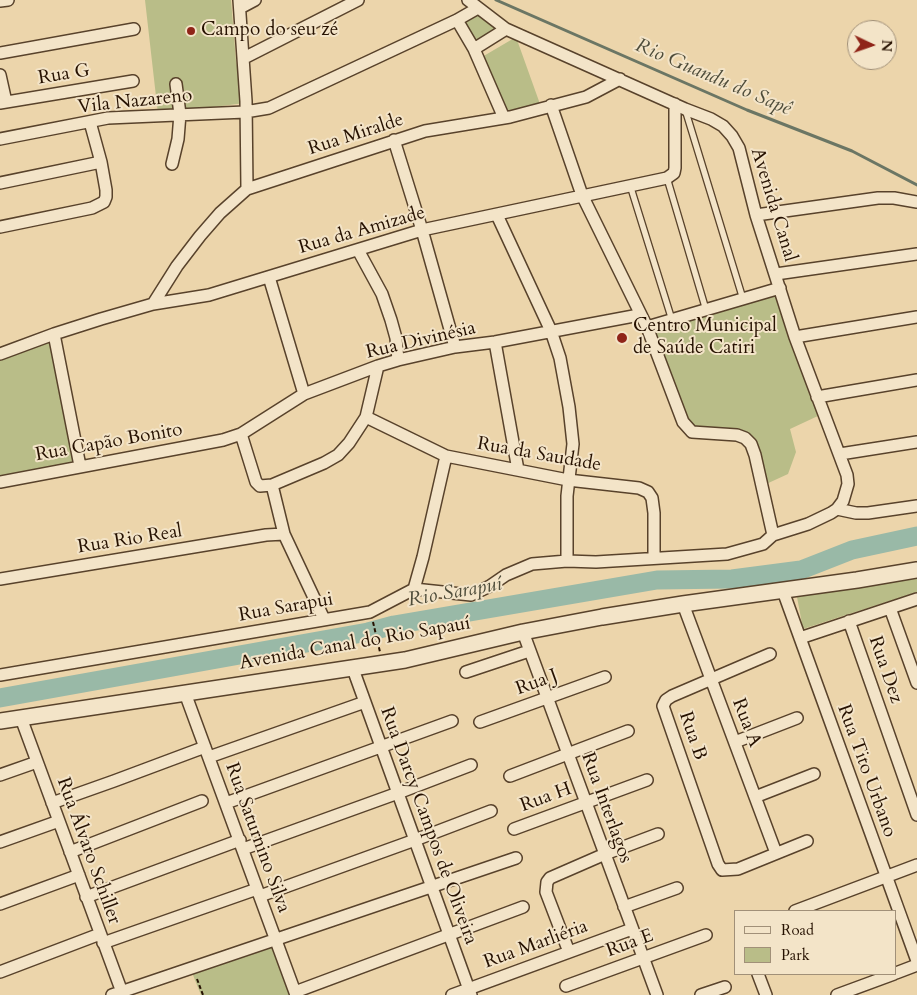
<!DOCTYPE html>
<meta charset="utf-8">
<style>
body{margin:0}
#map{position:relative;width:917px;height:995px;overflow:hidden;background:#ecd5ab;font-family:Cardo,serif}
canvas{display:block}
.legend{position:absolute;left:734px;top:910px;width:162px;height:65px;box-sizing:border-box;background:#f3e4c8;border:1px solid #a19078;margin:0;padding:6px 9px;list-style:none;font-size:15px;color:#261100}
.legend li{display:flex;align-items:center;gap:10px;height:25px}
.legend b{width:25px;border:1px solid #a19078}
.north{position:absolute;left:847px;top:20px;width:50px;height:50px;box-sizing:border-box;background:#f3e4c8;border:1px solid #a19078;border-radius:50%;rotate:93deg;font-size:14px;font-weight:700;line-height:20px;text-align:center;color:#261100}
.north::after{content:'';display:block;margin:auto;width:18px;height:22px;background:#8f2418;clip-path:polygon(50% 0,100% 100%,50% 72%,0 100%)}
</style>
<div id="map">
<canvas width="917" height="995"></canvas>
<ul class="legend">
<li><b style="height:6px;background:#f3e4c8"></b>Road</li>
<li><b style="height:14px;background:#b9bd88"></b>Park</li>
</ul>
<div class="north">N</div>
</div>
<script>
const g = document.querySelector('canvas').getContext('2d');
g.lineJoin = 'round';
function paint(path, color) { g.fillStyle = color; g.fill(path, 'evenodd'); }
const shape = rows => new Path2D(rows.map(r => 'M' + r).join(''));
function stroke(path, color, width, dash) { g.strokeStyle = color; g.lineWidth = width; g.lineCap = dash ? 'butt' : 'round'; g.setLineDash(dash || []); g.stroke(path); }
function label(font, color, halo, rows, align = 'center') {
  g.font = font + ' Cardo,serif'; g.lineWidth = 4; g.setLineDash([]); g.textBaseline = 'middle'; g.strokeStyle = halo; g.fillStyle = color; for (const [text, x, y, turn = 0] of rows) {
    g.save(); g.translate(x, y); g.rotate((+turn || 0) * Math.PI / 180); g.textAlign = isNaN(turn) ? turn : align; if (halo) g.strokeText(text, 0, 0); g.fillText(text, 0, 0); g.restore();
  }
}
const green = shape([
 [145,0,231,0,236,61,245,103,158,114],
 [484,13,500,30,475,43,460,22],
 [516,37,540,104,510,115,482,57],
 [778,291,820,415,790,429,796,452,788,474,764,485,749,439,697,431,684,421,649,330],
 [53,336,75,464,0,478,0,359],
 [917,576,917,592,803,629,797,597],
 [277,940,298,995,201,995,191,970]
]);
const stream = shape([
 [496,0,747,110,852,151,917,185]
]);
const river = shape([
 [0,698,368,632,394,625,657,580,732,579,801,570,852,550,917,536]
]);
const path = shape([
 [373,622,380,652],
 [197,979,203,995]
]);
const service = shape([
 [685,109,743,299],
 [667,178,706,310],
 [630,185,672,320]
]);
const minor = shape([
 [239,0,246,101,247,189],
 [0,1,8,0],
 [240,8,255,0],
 [457,20,474,49,504,118],
 [474,49,506,29],
 [0,53,134,29],
 [244,58,358,0],
 [0,75,6,102],
 [0,103,133,81],
 [551,105,582,195,647,327,683,422,692,432,737,435,745,438,751,444,755,455,773,535],
 [0,139,108,118,245,112,269,108,457,20,478,8],
 [394,140,422,230,455,347],
 [172,164,178,139,180,114,176,84],
 [0,183,101,162],
 [497,215,551,331,560,358,569,407,573,444,567,496,567,561],
 [756,215,878,198,894,198,917,202],
 [0,227,92,208,104,202,106,197,106,190,101,162,90,122],
 [358,250,382,294,391,320,396,338,398,360],
 [776,274,917,254],
 [269,277,304,394],
 [153,304,177,266,200,236,220,213,247,189,425,131,510,117,586,97,620,79],
 [647,327,780,288],
 [54,334,80,466],
 [795,337,917,317],
 [495,342,518,470],
 [0,354,54,334,101,319,153,304,209,295,422,230,667,178,674,173,675,168,675,104],
 [817,397,917,380],
 [366,417,446,456,568,480,639,488,648,492,652,498,654,513,654,557],
 [241,434,256,482,260,486,272,485,284,534,324,619],
 [840,454,917,442],
 [0,482,223,440,241,434,304,394,378,366,398,360,455,347,495,342,639,315],
 [272,485,324,463,338,455,349,443,366,417,378,366],
 [837,509,856,513,868,513,917,506],
 [0,579,266,535,284,534],
 [414,589,423,557,446,456],
 [783,591,917,961],
 [683,604,776,853],
 [890,608,917,683],
 [849,621,917,815],
 [523,632,657,995],
 [800,638,917,599],
 [770,654,672,696,666,700,663,706,718,864,722,870,738,869,807,841],
 [353,669,471,995],
 [466,672,529,651],
 [0,675,370,612,414,589,471,595,490,586,506,575,532,564,567,561,596,562,727,554,763,544,773,535,808,524,831,513,837,509,843,501,848,484,847,475,795,337,756,215,739,148,732,136,723,126,711,119,685,109,506,29,468,0],
 [185,693,296,995],
 [21,718,123,995],
 [480,722,605,677],
 [735,742,797,718],
 [209,757,365,702],
 [0,775,37,762],
 [510,776,628,731],
 [755,797,814,774],
 [52,803,114,781,205,747],
 [226,803,452,721],
 [514,829,647,780],
 [0,842,59,821],
 [243,849,398,793,471,765],
 [70,852,202,801],
 [260,896,415,840,491,811],
 [86,897,240,840],
 [0,904,79,875],
 [624,907,677,888],
 [795,911,917,865],
 [103,943,257,889],
 [569,952,546,892,547,882,550,878,605,854,658,834],
 [0,972,100,934],
 [896,973,917,965],
 [758,974,766,995],
 [566,986,706,935],
 [295,992,523,907],
 [112,995,516,858],
 [452,995,632,929],
 [701,995,725,987],
 [837,995,894,974]
]);
const tertiary = shape([
 [0,721,405,660,523,632,602,617,683,604,857,580,917,570]
]);
const markers = [
 [191,31,5,"#8f2418"],
 [622,338,6,"#8f2418"]
];
const poiNames = [
 ["Campo do seu zé",201,31],
 ["Centro Municipal",633,327],
 ["de Saúde Catiri",633,349]
];
const streetNames = [
 ["Rua G",64,75,-9],
 ["Vila Nazareno",135,102,-6],
 ["Rua Miralde",356,135,-18],
 ["Avenida Canal",773,205,73],
 ["Rua da Amizade",362,231,-16],
 ["Rua Divinésia",421,341,-13],
 ["Rua Capão Bonito",109,443,-10],
 ["Rua da Saudade",539,455,10],
 ["Rua Rio Real",130,540,-9],
 ["Rua Sarapui",286,608,-10],
 ["Avenida Canal do Rio Sapauí",355,644,-10],
 ["Rua Dez",885,670,71],
 ["Rua J",537,683,-20],
 ["Rua A",746,723,69],
 ["Rua B",692,736,71],
 ["Rua Tito Urbano",866,771,70],
 ["Rua H",546,798,-20],
 ["Rua Interlagos",606,808,70],
 ["Rua Darcy Campos de Oliveira",428,826,70],
 ["Rua Saturnino Silva",257,838,70],
 ["Rua Álvaro Schiller",88,851,70],
 ["Rua E",630,944,-20],
 ["Rua Marliéria",536,945,-20]
];
const waterNames = [
 ["Rio Guandu do Sapê",713,78,23],
 ["Rio Sarapuí",455,593,-10]
];
paint(green, '#b9bd88');
stroke(stream, '#6b7664', 3);
stroke(river, '#99b9a7', 19);
stroke(service, '#58422b', 8);
stroke(minor, '#58422b', 14);
stroke(tertiary, '#58422b', 18);
stroke(path, '#261100', 2, [4, 2.5]);
stroke(service, '#f3e4c8', 5.5);
stroke(minor, '#f3e4c8', 11);
stroke(tertiary, '#f3e4c8', 15);
for (const [x, y, r, color] of markers) { const dot = new Path2D(); dot.arc(x, y, r, 0, 2 * Math.PI); g.fillStyle = color; g.fill(dot); stroke(dot, '#f3e4c8', 2); }
label('19px', '#261100', '#f3e4c8', poiNames, 'left');
label('19px', '#261100', '#f3e4c8', streetNames);
label('italic 20px', '#4e4c3a', '#f3e4c8', waterNames);
</script>
